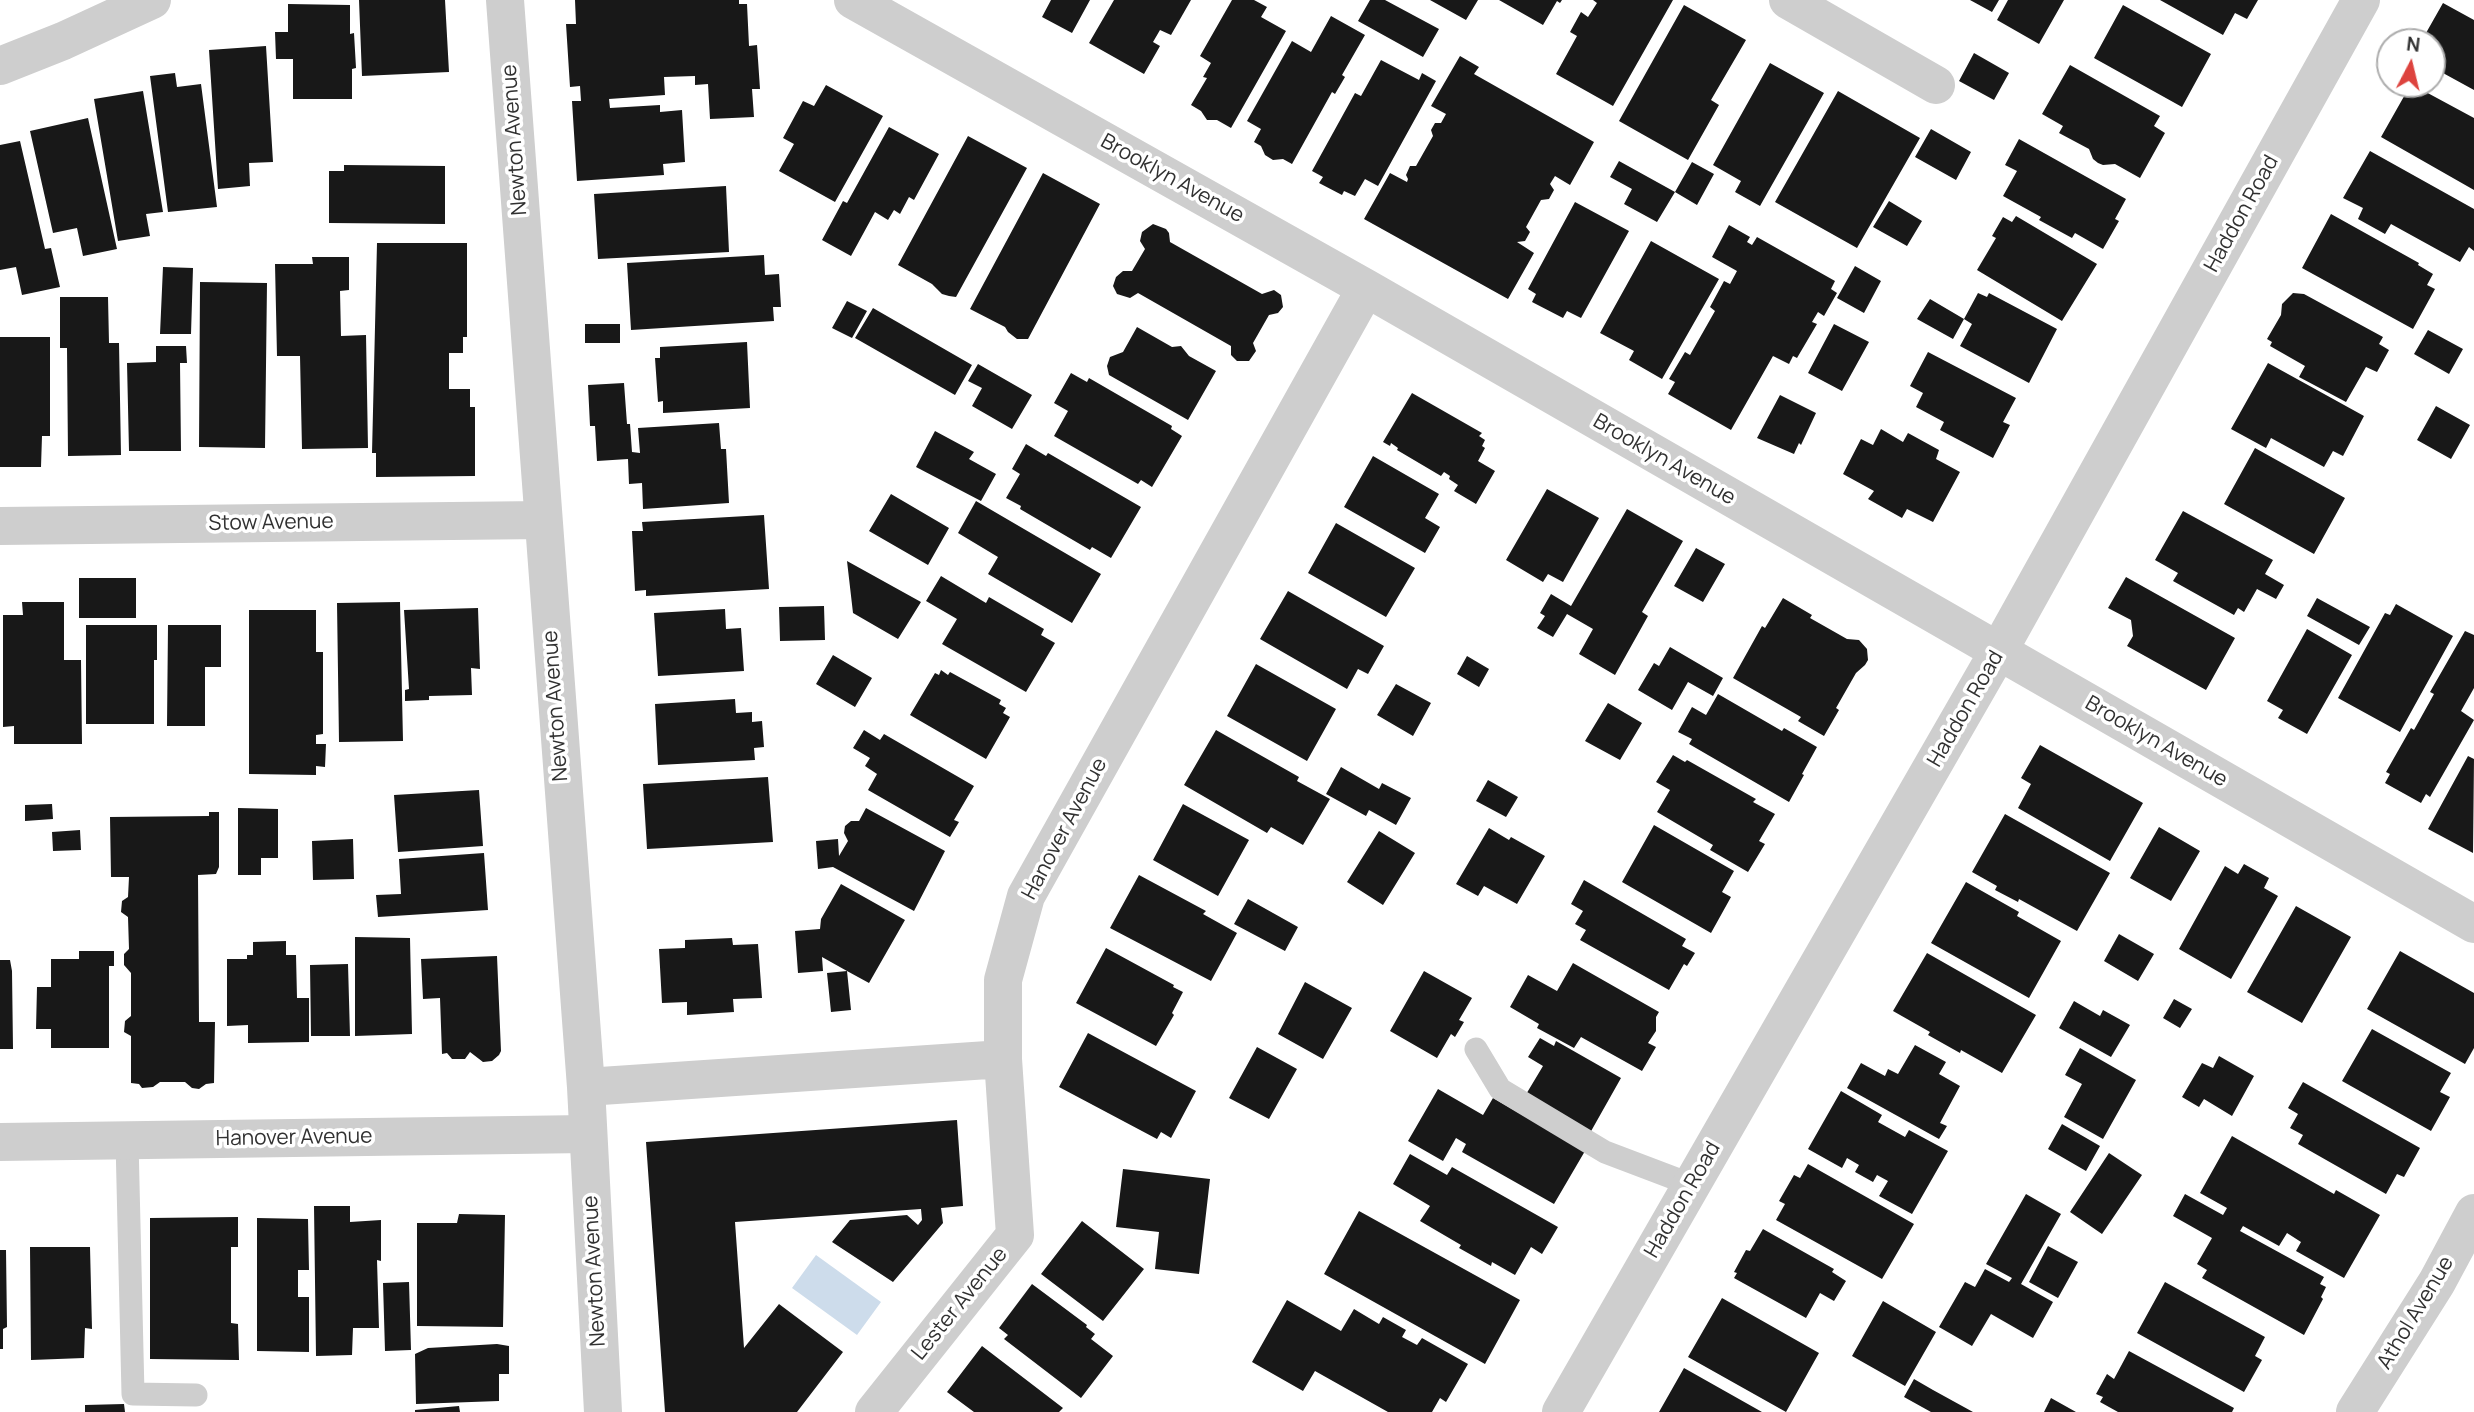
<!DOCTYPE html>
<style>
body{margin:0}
#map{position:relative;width:2474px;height:1412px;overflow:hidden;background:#fff;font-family:Manrope,sans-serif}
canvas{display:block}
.north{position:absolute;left:2376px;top:28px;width:70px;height:70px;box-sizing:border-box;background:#fff;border:2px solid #adadad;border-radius:50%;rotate:7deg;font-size:19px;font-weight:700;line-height:28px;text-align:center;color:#313131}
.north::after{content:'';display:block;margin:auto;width:24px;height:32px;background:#dd433e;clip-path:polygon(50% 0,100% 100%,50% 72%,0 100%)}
</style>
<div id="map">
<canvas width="2474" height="1412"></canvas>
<div class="north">N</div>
</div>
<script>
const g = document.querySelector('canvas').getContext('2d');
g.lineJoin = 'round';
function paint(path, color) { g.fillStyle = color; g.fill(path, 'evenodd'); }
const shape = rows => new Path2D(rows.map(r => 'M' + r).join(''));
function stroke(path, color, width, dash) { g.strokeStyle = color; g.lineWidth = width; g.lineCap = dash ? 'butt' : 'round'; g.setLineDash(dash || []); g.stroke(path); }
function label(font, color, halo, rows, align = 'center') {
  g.font = font + ' Manrope,sans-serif'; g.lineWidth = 7; g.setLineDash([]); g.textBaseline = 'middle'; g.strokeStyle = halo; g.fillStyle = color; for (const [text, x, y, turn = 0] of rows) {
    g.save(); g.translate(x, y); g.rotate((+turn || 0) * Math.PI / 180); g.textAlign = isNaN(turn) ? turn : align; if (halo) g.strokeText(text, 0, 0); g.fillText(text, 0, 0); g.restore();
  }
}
const water = shape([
 [816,1255,881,1302,857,1335,792,1288]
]);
const building = shape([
 [359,0,445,0,449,72,362,76],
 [575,0,739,0,739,4,747,4,749,46,757,45,760,89,752,89,754,117,710,119,708,84,695,85,695,76,664,77,665,95,609,99,610,108,660,105,660,112,682,110,685,162,663,164,664,175,577,181,572,101,581,101,580,86,570,87,566,24,576,24],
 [1051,0,1090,0,1072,33,1042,17],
 [1114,0,1191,0,1171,35,1160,30,1153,42,1160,46,1144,74,1089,43],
 [1232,0,1254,0,1267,7,1261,17,1286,31,1231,128,1217,120,1207,120,1201,111,1191,105,1207,78,1203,77,1211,63,1200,56],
 [1370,0,1385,0,1439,29,1423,57,1358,21],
 [1430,0,1478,0,1466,20],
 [1499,0,1562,0,1560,3,1557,1,1543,25],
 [1593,0,1673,0,1613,106,1556,74,1577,36,1570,32,1581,12,1588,17,1597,3],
 [1970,0,1999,0,1992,12],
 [2008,0,2064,0,2039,44,1997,20],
 [2160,0,2258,0,2247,19,2235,13,2223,35],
 [2443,3,2474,20,2474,90,2432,67,2432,42,2430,42,2433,36,2426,33],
 [288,4,350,5,350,34,354,33,356,68,352,69,352,99,293,99,293,59,276,59,275,32,288,32],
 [1684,5,1746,40,1711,100,1719,105,1688,160,1619,121],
 [2123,5,2211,54,2182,107,2094,58],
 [1331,16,1365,35,1342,75,1345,77,1335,94,1332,92,1292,164,1283,159,1273,160,1265,155,1261,146,1254,142,1261,129,1247,121,1292,41,1311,52],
 [266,46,273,162,249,163,250,186,218,189,209,50],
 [1974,53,2009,73,1994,100,1959,81],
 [1460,56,1479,67,1474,74,1594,142,1570,185,1555,176,1550,184,1554,190,1549,199,1541,200,1526,227,1530,232,1525,241,1517,242,1534,253,1508,299,1364,219,1390,173,1407,182,1408,179,1406,175,1410,166,1416,166,1433,136,1431,130,1435,123,1441,123,1446,114,1431,106],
 [1381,60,1419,80,1422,73,1436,81,1378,186,1365,179,1355,196,1344,191,1342,195,1319,183,1323,177,1312,171,1355,93,1361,96],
 [1770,63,1824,93,1760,206,1735,192,1741,181,1713,165],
 [2070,65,2160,116,2154,126,2165,133,2140,178,2115,164,2103,165,2098,163,2093,159,2089,149,2059,133,2063,126,2042,114],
 [175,73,177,87,201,84,217,207,168,212,150,76],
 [2411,84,2474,118,2474,190,2381,137],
 [826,85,883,116,835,202,779,171,794,144,783,138,803,101,814,106],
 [143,91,163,212,146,214,150,236,118,241,94,99],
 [1838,91,1920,138,1857,248,1775,202],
 [88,118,117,249,83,256,77,228,53,233,30,131],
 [889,127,939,154,914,200,909,197,900,214,894,210,888,220,875,212,851,256,822,240,843,201,847,203],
 [1931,129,1971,152,1956,180,1915,157],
 [968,136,1027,168,956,297,949,296,942,294,932,284,898,265],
 [2019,139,2126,199,2115,219,2119,221,2103,249,2075,233,2072,238,2039,220,2041,217,2003,196,2017,171,2005,165],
 [20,141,45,249,51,248,60,287,22,295,16,267,0,270,0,145],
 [2370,151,2474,209,2474,251,2469,247,2460,262,2391,224,2385,234,2358,219,2363,208,2343,198],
 [1619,161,1675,192,1657,222,1624,204,1632,189,1610,177],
 [1692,162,1714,174,1697,205,1675,192],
 [344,165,445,166,445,224,329,223,329,171,344,171],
 [1043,173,1100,204,1028,339,1017,339,1008,332,1005,327,970,309],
 [726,186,729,252,598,259,594,194],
 [1889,201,1922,221,1907,246,1873,227],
 [1575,202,1629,231,1581,318,1567,311,1563,318,1532,302,1536,294,1528,289],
 [2331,214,2419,263,2418,265,2433,274,2427,285,2435,289,2413,329,2302,268],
 [2016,216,2097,264,2062,321,1977,270,1996,238,1992,236,2003,217,2012,222],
 [1153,224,1166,229,1169,233,1170,242,1262,294,1274,290,1281,295,1283,307,1278,313,1269,315,1253,343,1256,351,1249,361,1237,361,1231,355,1231,346,1138,293,1130,298,1117,294,1113,286,1116,277,1123,271,1132,271,1145,249,1140,241,1142,232],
 [1729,225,1750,237,1747,242,1752,245,1757,237,1835,281,1831,289,1837,293,1824,316,1818,312,1812,322,1817,324,1797,358,1793,356,1789,364,1773,356,1731,430,1668,394,1675,382,1669,379,1685,352,1690,355,1715,311,1710,307,1724,281,1730,284,1737,271,1712,257],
 [1651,241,1719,279,1662,379,1629,360,1634,351,1600,333],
 [377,243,467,243,467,337,463,337,463,353,449,353,449,389,470,389,470,407,475,407,475,476,376,477,376,453,372,453],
 [764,255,765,275,779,274,781,307,773,307,774,321,631,330,627,263],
 [312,257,349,257,349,290,340,291,341,336,366,335,368,448,302,449,300,356,277,356,275,264,313,264],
 [1855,266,1881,281,1864,313,1837,298],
 [163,267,193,268,191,334,160,334],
 [200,282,267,283,265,448,199,447],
 [1978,293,1987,297,1989,293,2057,329,2029,383,1960,346,1972,324,1964,319],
 [2293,293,2304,294,2383,337,2379,344,2389,350,2377,372,2366,367,2346,402,2299,377,2305,366,2270,346,2272,342,2267,339,2281,315,2282,304],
 [60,297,108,297,109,343,119,343,121,455,68,456,67,348,60,348],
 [1930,299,1964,319,1953,339,1917,319],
 [847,301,867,311,852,338,832,328],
 [873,308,972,365,955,395,855,338],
 [585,324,620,324,620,343,585,343],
 [1834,324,1869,342,1842,391,1808,373],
 [1137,327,1172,347,1181,346,1189,356,1216,371,1188,420,1109,375,1107,366,1110,357,1123,352],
 [2428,330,2463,349,2449,374,2414,354],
 [0,337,50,337,50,436,42,436,41,467,0,467],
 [747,342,750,408,663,413,663,401,658,402,655,358,660,358,660,347],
 [156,346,186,346,187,363,180,363,181,451,129,451,127,363,156,362],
 [1928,352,2016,398,2003,422,2010,425,1993,458,1940,430,1944,422,1916,407,1923,393,1910,386],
 [2268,363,2364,416,2343,456,2333,451,2324,467,2271,438,2266,448,2231,429],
 [978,364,1032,395,1012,429,972,406,982,388,968,381],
 [1071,373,1087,382,1089,378,1172,426,1171,429,1182,436,1152,487,1141,480,1138,484,1054,436,1068,411,1054,403],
 [624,383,627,424,630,424,632,452,640,453,638,428,719,423,721,449,726,449,729,503,643,509,642,483,629,484,628,459,597,461,595,426,590,426,588,385],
 [1412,393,1482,433,1479,436,1485,440,1482,446,1485,448,1478,461,1495,471,1476,504,1454,491,1458,485,1449,479,1450,476,1444,472,1441,476,1397,450,1398,448,1391,443,1390,446,1383,442],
 [1780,395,1816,413,1801,445,1799,443,1794,454,1757,438],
 [2436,406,2470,425,2451,459,2417,440],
 [1881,429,1903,442,1908,433,1939,450,1936,459,1960,472,1933,522,1907,509,1902,518,1868,499,1874,491,1843,474,1861,439,1873,445],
 [935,431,974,452,969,459,996,474,981,501,916,467],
 [1026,444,1046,456,1048,453,1141,507,1111,558,1092,547,1090,550,1020,509,1021,506,1006,498,1020,474,1012,469],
 [2255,448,2345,498,2314,554,2224,504],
 [1373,456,1439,494,1425,518,1440,527,1425,553,1344,507],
 [1547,489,1599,518,1563,582,1548,574,1543,582,1506,560],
 [891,494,949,528,928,565,869,531],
 [976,501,1101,574,1072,623,988,574,998,557,958,533],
 [1627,509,1683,541,1642,612,1648,616,1615,675,1579,654,1593,629,1567,614,1553,637,1537,628,1545,616,1540,613,1551,594,1571,606],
 [2183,511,2273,560,2265,574,2284,585,2276,599,2257,589,2244,612,2238,608,2234,615,2173,581,2178,573,2155,560],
 [764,515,769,589,646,596,646,590,635,591,632,531,643,531,642,522],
 [1336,523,1415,568,1386,617,1308,573],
 [1696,548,1725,564,1703,602,1674,586],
 [847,561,921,602,898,639,853,613],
 [941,576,986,603,989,597,1044,629,1041,635,1055,643,1026,692,942,644,957,619,926,601],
 [2126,577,2235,638,2206,690,2127,646,2133,636,2131,620,2108,608],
 [79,578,136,578,136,618,79,618],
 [1288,591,1384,646,1368,674,1358,669,1347,689,1260,639],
 [1783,598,1812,615,1810,618,1847,639,1859,640,1867,649,1868,660,1865,665,1856,673,1836,708,1839,710,1824,736,1798,721,1801,717,1733,678,1762,626,1765,628],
 [2317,598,2370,627,2359,645,2307,616],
 [22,602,64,602,64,660,81,660,82,744,14,744,14,726,3,727,3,615,23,615],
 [400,602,403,741,339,742,337,603],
 [2396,604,2453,636,2400,732,2338,698,2385,613,2390,615],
 [824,606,825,640,780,641,779,607],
 [478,608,480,669,471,668,472,695,429,696,429,700,405,701,405,690,409,689,404,610],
 [725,609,726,629,741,628,744,671,658,676,654,613],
 [249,610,316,610,316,652,323,652,323,734,316,735,316,744,326,744,325,767,316,766,316,775,249,774],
 [86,625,157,625,157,660,154,660,154,724,86,724],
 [168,625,221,625,221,667,205,667,205,726,167,726],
 [2307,629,2352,655,2307,734,2278,718,2283,710,2267,701],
 [2465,631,2474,635,2474,688,2461,711,2474,720,2430,797,2426,794,2421,803,2385,783,2390,774,2386,772,2411,728,2414,730,2434,694,2430,692],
 [1670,647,1723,678,1713,696,1688,682,1672,710,1638,690,1654,663,1659,666],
 [833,655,872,678,855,707,816,684],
 [1467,656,1489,669,1479,687,1457,674],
 [1256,664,1336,709,1307,761,1227,716],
 [941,670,948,675,950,672,1001,700,999,704,1006,708,1003,713,1010,717,986,759,910,715,935,673,939,675],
 [1396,684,1431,703,1413,736,1377,715],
 [1718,694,1782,731,1784,728,1817,747,1802,774,1804,775,1789,802,1689,744,1692,739,1678,732,1692,707,1706,715],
 [735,699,736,713,752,712,752,722,762,721,764,747,754,748,755,760,658,765,655,704],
 [1608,703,1642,723,1620,760,1585,741],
 [864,730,880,740,884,734,974,786,954,820,959,822,950,837,868,790,877,774,865,766,870,758,853,748],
 [1216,730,1299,777,1297,781,1330,799,1303,845,1271,827,1267,833,1184,785],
 [2040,745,2143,803,2110,861,2018,808,2031,784,2021,778],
 [1673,755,1685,762,1687,760,1756,799,1753,802,1775,814,1759,841,1765,844,1748,872,1710,850,1713,845,1657,812,1670,790,1656,782],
 [2468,756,2474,759,2473,853,2428,829],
 [1341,767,1379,789,1382,783,1411,798,1396,825,1369,810,1366,816,1326,794],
 [768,777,773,842,647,849,643,784],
 [1488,780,1518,797,1506,817,1476,801],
 [479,790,483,846,398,852,394,795],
 [52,804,53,819,25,821,25,805],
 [1183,804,1249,840,1218,896,1153,860],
 [238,808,278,809,278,858,261,858,261,875,238,875],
 [866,808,945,851,914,911,833,867,818,869,816,841,838,839,839,856,848,841,844,833,845,826,851,821,859,821],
 [209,812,219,812,219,867,216,874,198,875,199,1022,215,1022,214,1083,206,1084,199,1089,192,1088,185,1082,160,1082,153,1087,142,1088,139,1084,131,1083,131,1036,124,1032,125,1021,131,1016,131,973,124,965,124,954,129,949,128,917,121,912,122,901,128,897,129,877,111,877,110,817,209,816],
 [2005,814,2110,873,2077,931,2019,899,2018,902,1995,890,1997,886,1972,872],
 [1654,825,1734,871,1722,892,1731,897,1711,933,1622,882],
 [2159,827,2200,851,2171,901,2130,878],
 [1489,828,1509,840,1511,837,1545,856,1517,904,1484,886,1478,896,1456,884],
 [80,830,81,850,53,851,52,832],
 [1379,831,1415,853,1383,905,1347,882],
 [353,839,354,879,313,880,312,841],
 [484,853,488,910,378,917,376,895,401,894,399,859],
 [2244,864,2269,878,2264,888,2278,896,2231,979,2179,949,2225,866,2238,874],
 [1139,875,1206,911,1203,914,1237,933,1211,981,1110,928],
 [1584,880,1686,939,1682,946,1695,953,1687,966,1684,964,1669,990,1580,940,1586,930,1575,924,1583,911,1571,904],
 [1966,882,2019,912,2017,916,2061,941,2029,998,1931,943],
 [841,884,905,920,869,983,847,971,851,1010,831,1012,827,973,847,971,822,957,823,971,798,973,795,931,820,929,821,919],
 [1248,899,1298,927,1285,951,1234,924],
 [2296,906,2351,937,2302,1023,2247,992],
 [2119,934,2154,954,2138,981,2104,961],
 [355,937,410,938,412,1034,355,1036],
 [732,938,733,945,758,944,762,998,733,999,734,1012,687,1015,687,1002,662,1003,659,949,685,948,685,940],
 [286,941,286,955,296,955,297,998,309,998,309,1042,248,1043,248,1025,227,1026,227,959,247,959,247,955,253,955,253,942],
 [1106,948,1174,985,1173,987,1183,992,1172,1013,1174,1015,1156,1046,1076,1003],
 [79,951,114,951,114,966,109,966,109,1048,51,1048,51,1029,36,1029,37,987,51,987,51,959,79,959],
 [2400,951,2474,993,2474,1048,2465,1064,2367,1009],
 [1927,953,2036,1015,2002,1073,1961,1050,1960,1053,1928,1035,1930,1032,1893,1011],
 [497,956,501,1051,499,1055,492,1061,483,1062,470,1052,465,1059,452,1059,447,1053,442,1054,440,998,423,999,421,959],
 [0,960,10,960,12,971,13,1049,0,1049],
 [1573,963,1659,1012,1656,1017,1656,1031,1648,1043,1656,1047,1642,1071,1581,1037,1574,1048,1537,1028,1539,1024,1510,1007,1528,975,1557,991],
 [348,964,350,1036,311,1036,310,965],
 [1424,971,1472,998,1459,1020,1464,1022,1455,1037,1451,1034,1437,1058,1390,1031],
 [1305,982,1352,1008,1323,1059,1278,1034],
 [2174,999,2192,1009,2180,1028,2163,1018],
 [2074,1001,2100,1016,2103,1010,2130,1025,2111,1057,2059,1028],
 [2372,1029,2451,1073,2440,1092,2450,1097,2431,1131,2342,1081],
 [1088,1033,1196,1091,1171,1138,1161,1132,1157,1139,1059,1087],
 [1540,1038,1554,1046,1556,1041,1621,1078,1590,1133,1525,1096,1543,1066,1528,1057],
 [1915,1045,1946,1062,1939,1074,1960,1086,1940,1123,1947,1126,1939,1139,1847,1088,1861,1063,1885,1076,1888,1069,1898,1074],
 [1257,1047,1297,1069,1269,1119,1229,1098],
 [2080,1048,2136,1080,2103,1139,2064,1117,2082,1084,2065,1075],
 [2219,1056,2254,1076,2232,1116,2204,1099,2199,1107,2182,1097,2202,1063,2213,1068],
 [2303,1082,2420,1148,2404,1177,2397,1174,2386,1194,2298,1144,2303,1135,2290,1128,2298,1114,2288,1108],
 [1438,1089,1483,1115,1493,1098,1585,1151,1554,1204,1462,1152,1466,1144,1456,1138,1443,1161,1408,1141],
 [1841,1091,1882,1115,1878,1122,1905,1137,1909,1130,1948,1151,1912,1214,1879,1196,1888,1181,1877,1175,1873,1182,1855,1172,1859,1165,1847,1158,1842,1168,1808,1149],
 [957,1120,963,1206,941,1208,943,1223,893,1282,832,1242,850,1220,907,1215,918,1225,922,1220,921,1209,735,1222,744,1348,779,1304,843,1352,797,1412,665,1412,646,1142],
 [2062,1124,2100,1146,2086,1171,2048,1149],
 [2232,1136,2334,1194,2336,1190,2380,1215,2344,1278,2296,1251,2301,1242,2287,1233,2279,1246,2243,1226,2240,1231,2324,1277,2320,1284,2326,1287,2321,1297,2323,1299,2304,1335,2202,1278,2207,1270,2197,1264,2212,1238,2173,1216,2185,1194,2223,1215,2227,1208,2200,1193],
 [2109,1153,2142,1175,2102,1234,2070,1212],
 [1410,1154,1447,1175,1452,1167,1558,1227,1542,1254,1531,1247,1515,1275,1492,1262,1491,1266,1459,1248,1461,1245,1420,1221,1430,1206,1393,1184],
 [1808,1164,1914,1224,1882,1279,1776,1220,1785,1204,1779,1201,1794,1175,1800,1178],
 [1123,1169,1210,1179,1199,1274,1155,1269,1159,1232,1116,1227],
 [2026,1194,2061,1214,2021,1284,2053,1302,2033,1338,1991,1314,1972,1346,1939,1327,1965,1282,1975,1287,1985,1269,2009,1282,2012,1278,1986,1264],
 [314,1206,350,1206,350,1222,381,1220,381,1261,377,1260,379,1328,353,1328,352,1355,316,1356],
 [1359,1211,1520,1300,1485,1364,1324,1274],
 [459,1214,505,1215,503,1327,417,1326,417,1223,457,1223],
 [238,1217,238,1247,231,1247,231,1323,238,1324,239,1360,150,1359,150,1218],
 [257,1218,308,1219,309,1270,298,1270,298,1297,309,1297,309,1352,257,1351],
 [1082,1221,1144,1269,1103,1321,1041,1274],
 [1763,1229,1834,1269,1832,1272,1846,1281,1834,1301,1820,1293,1806,1318,1734,1278,1737,1273,1734,1272,1746,1250,1750,1251],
 [2048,1246,2078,1262,2058,1298,2029,1282],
 [30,1247,90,1247,92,1329,85,1328,84,1358,31,1360],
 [0,1250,6,1250,7,1327,3,1329,3,1349,0,1349],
 [409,1282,411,1350,385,1351,383,1283],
 [2165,1282,2265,1337,2255,1356,2262,1360,2244,1392,2137,1333],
 [1032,1284,1087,1325,1086,1327,1095,1334,1091,1339,1113,1356,1081,1398,1004,1339,1008,1335,999,1328],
 [1722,1298,1819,1353,1786,1412,1688,1357],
 [1287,1300,1341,1331,1354,1309,1379,1324,1383,1317,1406,1330,1402,1337,1417,1345,1422,1338,1468,1364,1446,1402,1440,1398,1432,1412,1388,1412,1315,1371,1303,1391,1252,1362],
 [1883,1301,1936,1332,1905,1386,1852,1356],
 [497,1344,509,1346,509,1374,499,1374,499,1401,416,1404,415,1354,428,1348],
 [982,1346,1063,1408,1059,1412,974,1412,947,1392],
 [2129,1351,2234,1408,2232,1412,2118,1412,2100,1402,2103,1397,2096,1394,2107,1374,2114,1379],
 [1684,1368,1762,1412,1659,1412],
 [1914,1379,1933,1390,1973,1412,1931,1412,1904,1397],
 [2051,1398,2076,1412,2044,1412],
 [124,1404,125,1412,85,1412,85,1405],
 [459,1406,460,1412,415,1412,415,1410]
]);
const service = shape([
 [1476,1049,1500,1089,1605,1152,1692,1185],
 [127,1141,133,1394,196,1395]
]);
const minor = shape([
 [505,0,586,1087,603,1412],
 [853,0,1366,288,2474,924],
 [1788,0,1936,85],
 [0,66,63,41,152,0],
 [0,526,542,520],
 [586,1087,1003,1059,1003,980,1026,896,1366,288],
 [0,1142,587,1134],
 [874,1412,1015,1235,1003,1059],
 [1561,1412,1998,652,2361,0],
 [2355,1412,2437,1282,2474,1213]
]);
const streetNames = [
 ["Newton Avenue",515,140,-94],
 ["Brooklyn Avenue",1172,179,29],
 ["Haddon Road",2242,214,-61],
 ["Brooklyn Avenue",1664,460,30],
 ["Stow Avenue",271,523,-1],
 ["Newton Avenue",556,706,-94],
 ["Haddon Road",1966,709,-60],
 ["Brooklyn Avenue",2156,742,30],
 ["Hanover Avenue",1065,829,-62],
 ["Hanover Avenue",294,1138,-1],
 ["Haddon Road",1683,1200,-60],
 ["Newton Avenue",595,1271,-93],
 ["Lester Avenue",960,1304,-51],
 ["Athol Avenue",2416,1313,-59]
];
paint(water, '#cddceb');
paint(building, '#181818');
stroke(service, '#cecece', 23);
stroke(minor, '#cecece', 38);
label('21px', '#313131', '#fff', streetNames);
</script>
